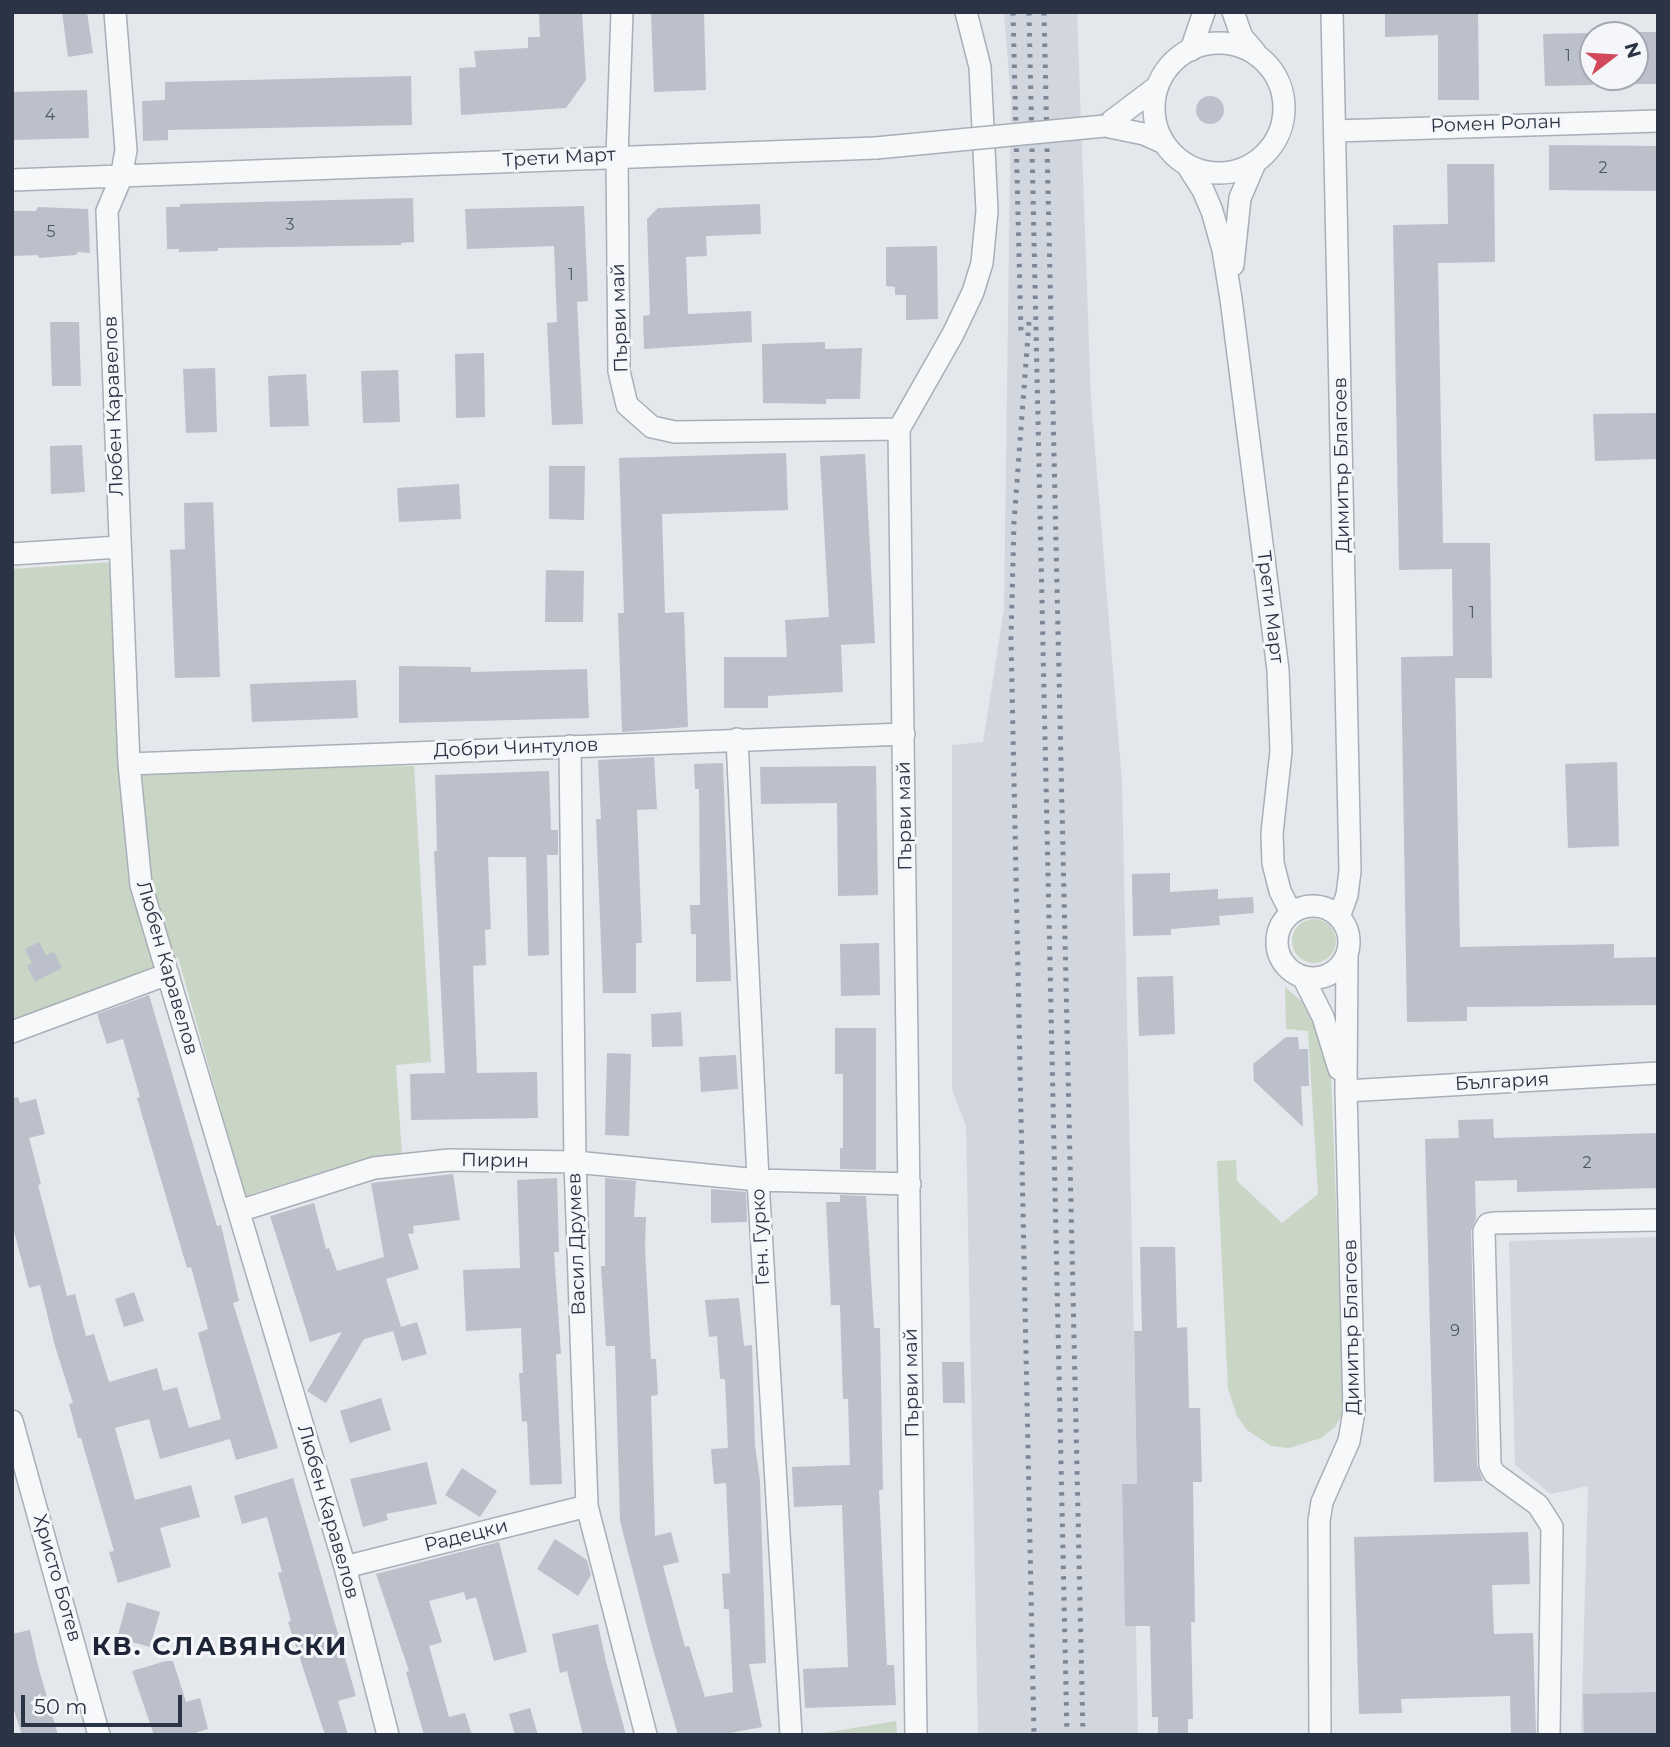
<!DOCTYPE html>
<meta charset="utf-8">
<style>
body{margin:0}
#map{position:relative;width:1670px;height:1747px;overflow:hidden;background:#e4e7ec;font-family:Montserrat,sans-serif}
canvas{display:block}
.frame{position:absolute;inset:0;border:14px solid #2b3445;pointer-events:none}
.north{position:absolute;left:1579px;top:21px;width:70px;height:70px;box-sizing:border-box;background:#f4f6f9;border:2px solid #a4a8b1;border-radius:50%;rotate:73deg;font-size:19px;font-weight:700;line-height:28px;text-align:center;color:#2b3445}
.north::after{content:'';display:block;margin:auto;width:24px;height:32px;background:#d1495b;clip-path:polygon(50% 0,100% 100%,50% 72%,0 100%)}
.scale{position:absolute;left:21px;top:1695px;width:161px;height:32px;box-sizing:border-box;border:4px solid #2b3445;border-top:0;padding-left:9px;font-size:21px;line-height:24px;white-space:nowrap;color:#2b3445;-webkit-text-stroke:5px #f4f6f9;paint-order:stroke}
</style>
<div id="map">
<canvas width="1670" height="1747"></canvas>
<div class="frame"></div>
<div class="north">N</div>
<div class="scale">50 m</div>
</div>
<script>
const g = document.querySelector('canvas').getContext('2d');
g.lineJoin = 'round';
function paint(path, color) { g.fillStyle = color; g.fill(path, 'evenodd'); }
const shape = rows => new Path2D(rows.map(r => 'M' + r).join(''));
function stroke(path, color, width, dash) { g.strokeStyle = color; g.lineWidth = width; g.lineCap = dash ? 'butt' : 'round'; g.setLineDash(dash || []); g.stroke(path); }
function label(font, color, halo, rows, align = 'center') {
  g.font = font + ' Montserrat,sans-serif'; g.lineWidth = 6; g.setLineDash([]); g.textBaseline = 'middle'; g.strokeStyle = halo; g.fillStyle = color; for (const [text, x, y, turn = 0] of rows) {
    g.save(); g.translate(x, y); g.rotate((+turn || 0) * Math.PI / 180); g.textAlign = isNaN(turn) ? turn : align; if (halo) g.strokeText(text, 0, 0); g.fillText(text, 0, 0); g.restore();
  }
}
const built = shape([
 [1004,12,1077,12,1091,400,1122,782,1137,1484,1122,1484,1125,1625,1136,1626,1138,1735,978,1735,966,1126,952,1090,952,745,983,742,1004,609,1011,100],
 [1658,1237,1658,1735,1581,1735,1588,1486,1551,1494,1515,1465,1509,1241]
]);
const green = shape([
 [112,562,120,770,414,766,431,1062,396,1065,402,1155,357,1161,245,1196,178,957,12,1022,12,569],
 '1292 941a22 22 0 1 1 44 0a22 22 0 1 1-44 0Z',
 [1285,987,1313,1011,1331,1073,1344,1411,1335,1427,1321,1438,1289,1448,1271,1446,1247,1430,1237,1416,1228,1389,1217,1161,1236,1160,1237,1181,1282,1223,1318,1194,1308,1031,1286,1029],
 [896,1721,897,1735,812,1735]
]);
const building = shape([
 [62,12,87,12,93,53,68,57],
 [539,12,582,12,586,80,566,108,461,115,459,68,476,67,474,51,528,48,528,37,540,37],
 [651,12,704,12,706,90,654,92],
 [1385,12,1478,14,1479,100,1438,100,1438,35,1385,37],
 [1635,32,1658,32,1658,84,1635,84],
 [1593,33,1593,85,1545,86,1543,34],
 [411,76,412,125,168,130,168,140,143,141,142,101,165,100,165,82],
 [87,90,89,138,12,140,12,92],
 '1196 110a14 14 0 1 1 28 0a14 14 0 1 1-28 0Z',
 [1549,145,1658,146,1658,191,1549,190],
 [1447,164,1494,164,1495,262,1438,263,1443,543,1490,543,1492,678,1455,678,1460,947,1614,944,1614,958,1658,957,1658,1005,1467,1007,1467,1021,1407,1022,1401,657,1453,656,1452,569,1399,570,1393,225,1448,224],
 [413,198,414,242,401,243,401,245,218,248,218,251,179,252,179,249,167,249,166,207,180,207,180,204],
 [760,204,761,234,706,236,707,256,686,257,688,314,751,311,752,342,644,349,643,316,650,315,647,219,658,208],
 [584,206,588,301,577,302,583,424,552,425,547,323,557,322,554,246,467,249,465,209],
 [38,207,88,209,90,253,78,252,76,255,39,258,38,255,12,256,12,211,36,211],
 [937,246,938,319,906,320,906,295,895,295,895,287,886,286,886,247],
 [50,322,79,322,81,386,52,386],
 [825,342,825,349,862,348,860,399,826,399,826,404,763,403,762,344],
 [484,353,485,417,456,418,455,354],
 [215,368,217,432,186,433,183,369],
 [398,370,400,422,363,423,361,371],
 [306,374,309,426,270,427,268,376],
 [1658,413,1658,459,1595,461,1593,414],
 [82,445,85,492,51,494,50,446],
 [786,453,788,510,662,514,665,613,684,612,688,727,622,732,618,613,624,613,619,458],
 [865,454,875,643,841,645,843,692,768,696,768,708,724,708,724,657,787,657,785,620,829,617,820,456],
 [549,466,585,466,584,520,549,519],
 [459,484,461,519,399,522,397,488],
 [213,502,220,677,175,678,170,550,185,549,184,503],
 [546,570,584,571,583,622,545,622],
 [399,666,471,667,471,672,587,669,589,718,399,723],
 [356,680,358,718,252,722,250,684],
 [654,757,657,809,637,810,642,943,636,943,636,993,603,993,596,819,601,819,598,760],
 [1617,762,1619,846,1568,848,1565,764],
 [723,763,731,981,696,982,696,934,691,934,690,905,700,905,699,789,695,789,694,764],
 [876,766,878,895,838,896,837,803,761,804,760,767],
 [549,771,551,830,558,830,558,855,547,855,549,955,528,956,526,857,488,857,491,929,485,930,486,965,473,966,477,1073,537,1072,538,1118,411,1120,410,1074,445,1073,434,851,437,851,435,775],
 [1170,873,1170,892,1218,889,1218,899,1253,897,1254,913,1219,916,1220,925,1171,929,1171,935,1133,936,1132,874],
 [39,942,46,955,54,952,62,968,35,982,27,966,32,963,25,949],
 [879,943,880,995,841,996,840,944],
 [1173,976,1175,1034,1139,1036,1137,977],
 [149,995,217,1226,221,1225,239,1301,233,1303,278,1448,236,1460,230,1439,160,1459,149,1419,115,1428,135,1500,191,1485,200,1517,160,1528,171,1567,118,1583,109,1552,114,1551,81,1438,78,1438,69,1404,73,1403,55,1346,40,1285,29,1288,12,1224,12,1098,18,1097,20,1103,36,1099,45,1134,29,1138,41,1184,38,1185,67,1296,75,1294,86,1336,94,1334,109,1382,157,1368,163,1391,177,1387,189,1428,221,1419,198,1333,208,1329,191,1267,187,1268,137,1098,140,1097,123,1039,107,1044,97,1014],
 [681,1012,683,1046,652,1047,651,1014],
 [835,1028,876,1028,876,1170,840,1169,840,1148,843,1148,843,1074,835,1074],
 [1286,1037,1298,1037,1299,1049,1308,1049,1309,1086,1301,1086,1303,1127,1254,1081,1253,1064],
 [607,1053,631,1054,629,1136,605,1135],
 [736,1055,738,1089,701,1092,699,1057],
 [1493,1119,1494,1138,1658,1133,1658,1188,1517,1192,1517,1180,1475,1181,1476,1218,1471,1231,1477,1465,1483,1481,1434,1482,1425,1139,1459,1138,1458,1120],
 [453,1174,460,1220,413,1226,414,1233,408,1234,419,1269,386,1279,401,1327,417,1322,427,1354,402,1361,393,1331,364,1339,326,1403,307,1391,342,1332,310,1342,270,1216,314,1203,326,1249,329,1248,337,1271,384,1257,371,1183],
 [557,1178,559,1252,554,1252,561,1354,556,1354,562,1484,530,1485,527,1421,522,1422,519,1373,523,1373,521,1328,466,1331,463,1270,520,1268,517,1180],
 [605,1178,636,1181,634,1217,646,1217,645,1248,651,1359,656,1359,658,1395,651,1396,655,1536,671,1532,679,1562,663,1566,685,1647,689,1646,705,1697,733,1692,729,1609,724,1609,722,1574,730,1573,726,1483,714,1484,711,1449,728,1448,725,1379,720,1379,717,1336,709,1337,705,1300,739,1298,744,1346,752,1345,755,1445,760,1481,766,1663,749,1664,762,1727,720,1735,678,1735,651,1642,620,1521,615,1346,606,1346,601,1266,605,1266],
 [711,1189,746,1192,747,1222,711,1223],
 [840,1195,866,1196,874,1328,880,1328,883,1490,879,1490,887,1665,894,1665,896,1705,805,1708,803,1669,848,1667,842,1505,794,1507,792,1467,850,1465,848,1399,843,1399,840,1305,831,1305,826,1202,840,1202],
 [1140,1247,1175,1247,1177,1328,1187,1327,1189,1408,1200,1408,1202,1482,1193,1482,1195,1622,1191,1622,1193,1719,1188,1719,1188,1735,1158,1735,1158,1717,1152,1717,1150,1626,1125,1626,1122,1484,1137,1484,1134,1331,1142,1331],
 [134,1292,144,1321,124,1327,115,1299],
 [942,1362,964,1362,965,1403,943,1403],
 [381,1398,391,1430,350,1443,340,1411],
 [427,1462,437,1504,386,1514,388,1520,363,1527,350,1479],
 [462,1468,497,1491,480,1517,445,1495],
 [293,1478,356,1696,338,1701,348,1735,325,1735,288,1622,291,1621,278,1573,282,1572,267,1517,242,1524,234,1496],
 [1528,1532,1530,1584,1492,1585,1494,1634,1533,1633,1536,1734,1511,1735,1510,1696,1401,1699,1402,1713,1359,1714,1354,1537],
 [555,1539,587,1560,591,1575,578,1596,537,1569],
 [499,1542,527,1652,494,1661,476,1597,466,1600,464,1592,429,1601,442,1642,429,1646,449,1717,465,1713,472,1735,424,1735,406,1672,409,1671,376,1574],
 [127,1602,160,1612,150,1647,117,1638],
 [598,1624,606,1662,626,1735,583,1735,567,1671,560,1673,552,1634],
 [30,1630,38,1666,58,1735,22,1735,12,1704,12,1634],
 [166,1661,173,1661,186,1702,200,1698,208,1729,189,1735,154,1735,132,1671],
 [1658,1692,1658,1734,1584,1735,1583,1694],
 [530,1708,538,1735,515,1735,509,1714]
]);
const minor = shape([
 [115,12,126,150,121,178,107,211,129,764,141,885,345,1567,388,1735],
 [622,12,617,156,619,371,627,405,652,427,675,432,899,429],
 [1233,12,1242,37,1255,52],
 [1332,12,1350,871,1347,895,1339,917],
 '1154 108a65 65 0 1 1 130 0a65 65 0 1 1-130 0Z',
 [1191,50,1204,12],
 [1105,126,1158,86],
 [1105,126,1144,134,1164,143],
 [1335,131,1658,121],
 [1187,165,1203,190,1212,211,1223,250,1231,299,1278,670,1281,751,1272,833,1273,863,1280,891,1291,913],
 [12,180,876,148],
 [1233,265,1240,198,1255,163],
 [899,429,916,1735],
 [899,429,953,334,973,292,982,263,987,211,980,67,966,12],
 [12,554,119,547],
 [737,739,758,1180,791,1735],
 [570,746,575,1162,587,1506,646,1735],
 [129,764,904,734],
 '1277 942a36 36 0 1 1 72 0a36 36 0 1 1-72 0Z',
 [1303,977,1323,1017,1339,1069],
 [12,1032,168,974],
 [1346,1091,1658,1073],
 [239,1211,374,1168,449,1160,575,1162,758,1180,910,1184],
 [12,1421,99,1735],
 [345,1567,587,1506],
 [1320,1735,1319,1521,1322,1502,1349,1441,1354,1411,1346,1091,1347,955],
 [1549,1735,1552,1527,1538,1505,1494,1473,1490,1465,1484,1231,1488,1224,1494,1223,1658,1220]
]);
const rail = shape([
 [1013,12,1021,334],
 [1029,12,1067,1735],
 [1044,12,1083,1735],
 [1029,322,1014,522,1011,638,1034,1735]
]);
const minorBridge = shape([
 [876,148,1105,126]
]);
const numberNames = [
 ["1",1568,56],
 ["4",50,115],
 ["2",1603,168],
 ["3",290,225],
 ["5",51,232],
 ["1",571,275],
 ["1",1472,613],
 ["2",1587,1163],
 ["9",1455,1331]
];
const streetNames = [
 ["Ромен Ролан",1496,124,-2],
 ["Трети Март",559,158,-3],
 ["Първи май",620,318,-92],
 ["Любен Каравелов",114,406,-92],
 ["Димитър Благоев",1342,465,-91],
 ["Трети Март",1270,607,83],
 ["Добри Чинтулов",516,748,-2],
 ["Първи май",905,816,-91],
 ["Любен Каравелов",167,968,74],
 ["България",1502,1082,-3],
 ["Пирин",495,1161,1],
 ["Ген. Гурко",761,1237,-93],
 ["Васил Друмев",577,1244,-92],
 ["Димитър Благоев",1352,1327,-91],
 ["Първи май",912,1383,-91],
 ["Любен Каравелов",328,1512,74],
 ["Радецки",466,1536,-14],
 ["Христо Ботев",57,1578,74]
];
const districtNames = [
 ["КВ. СЛАВЯНСКИ",220,1647]
];
paint(built, '#d2d6de');
paint(green, '#c9d6c5');
paint(building, '#bbc0ca');
stroke(minor, '#a9aeb7', 24);
stroke(minor, '#f7f8fa', 21);
stroke(rail, '#7d8696', 5, [3.5, 7]);
stroke(minorBridge, '#a9aeb7', 24, []);
stroke(minorBridge, '#f7f8fa', 21);
label('16px', '#4f5766', null, numberNames);
label('19px', '#2b3445', '#f4f6f9', streetNames);
g.letterSpacing = '2px';
label('bold 26px', '#1d2536', '#f4f6f9', districtNames);
g.letterSpacing = '0px';
</script>
